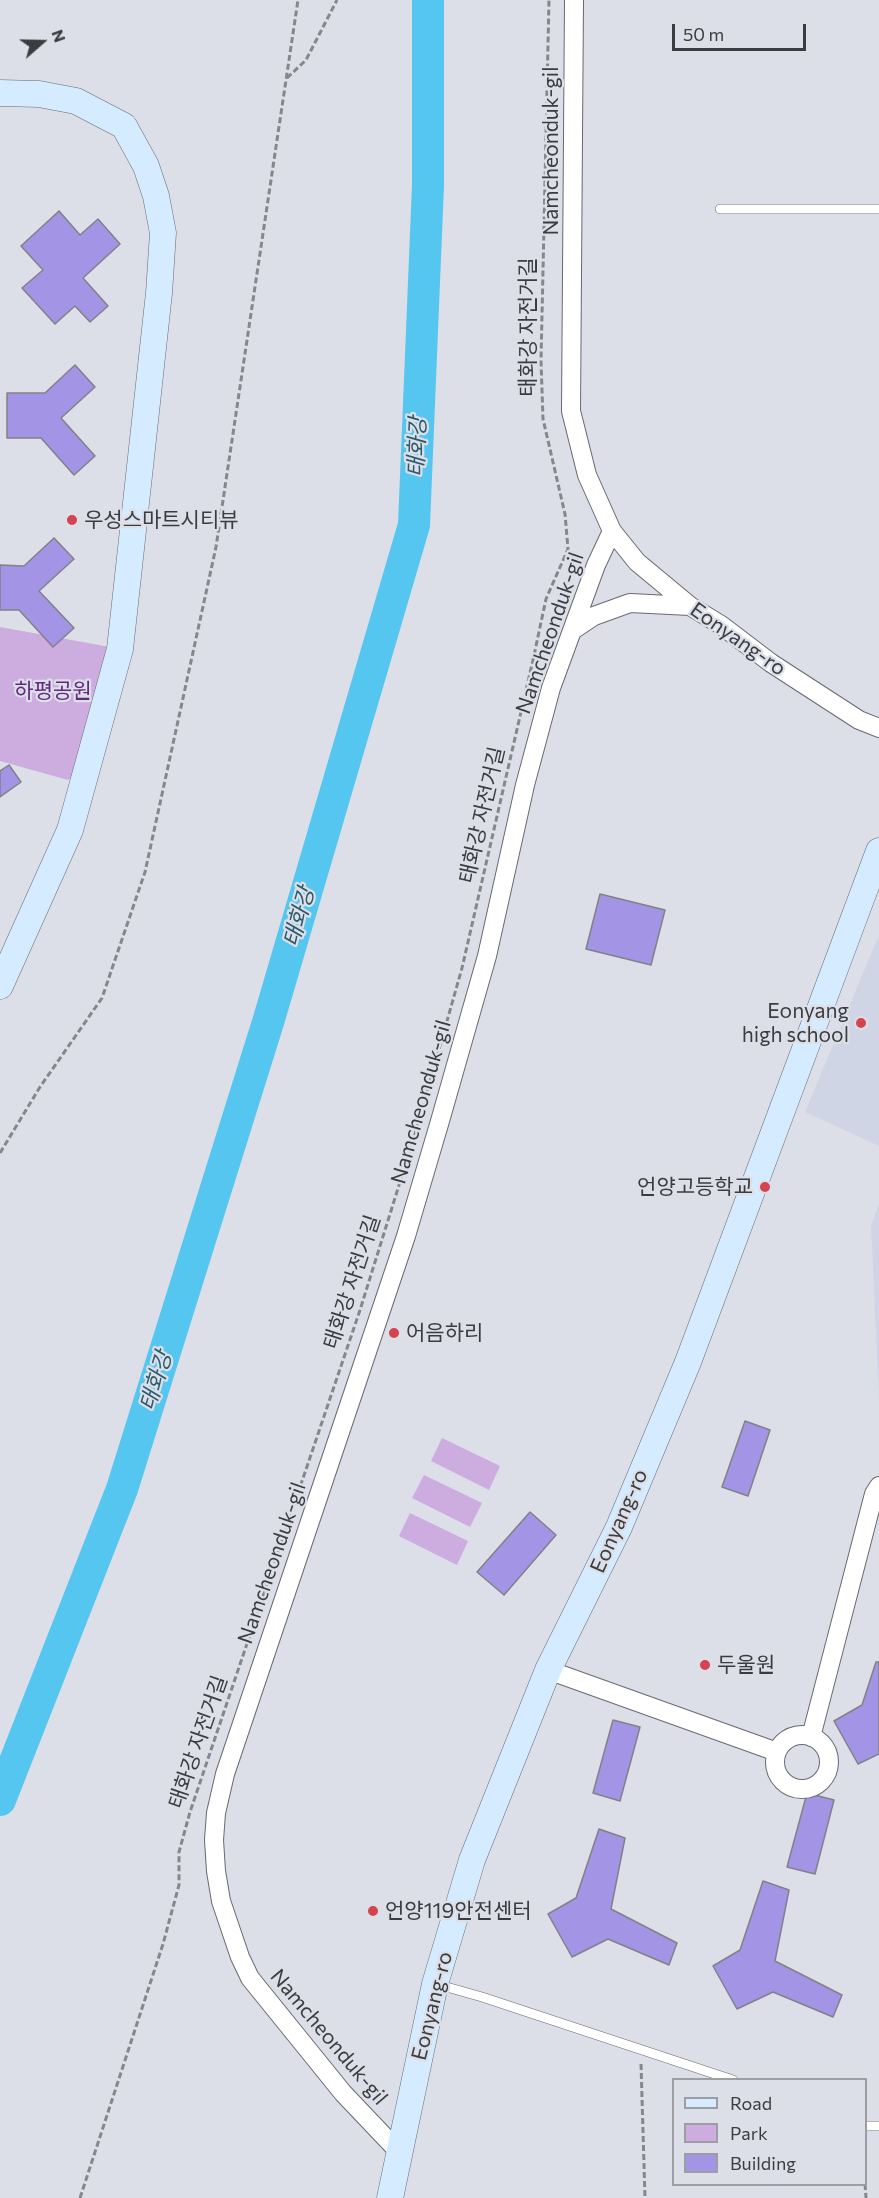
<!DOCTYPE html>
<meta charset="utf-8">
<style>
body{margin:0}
#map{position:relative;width:879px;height:2198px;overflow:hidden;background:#dcdfe7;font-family:Commissioner,sans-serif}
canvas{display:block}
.legend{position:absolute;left:672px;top:2078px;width:195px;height:108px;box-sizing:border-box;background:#dcdfe7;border:2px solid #9c9ea4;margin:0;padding:8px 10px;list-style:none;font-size:18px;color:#3b3c3f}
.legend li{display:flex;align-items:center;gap:12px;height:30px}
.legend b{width:30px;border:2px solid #9c9ea4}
.north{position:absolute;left:12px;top:12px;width:60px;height:60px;-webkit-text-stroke:4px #dcdfe7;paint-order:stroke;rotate:70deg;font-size:16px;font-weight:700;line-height:24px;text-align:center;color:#3b3c3f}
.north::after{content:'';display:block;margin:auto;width:21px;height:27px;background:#3b3c3f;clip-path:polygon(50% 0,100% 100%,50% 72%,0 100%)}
.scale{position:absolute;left:672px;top:24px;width:134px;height:27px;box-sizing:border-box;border:3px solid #3b3c3f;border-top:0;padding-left:8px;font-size:18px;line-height:21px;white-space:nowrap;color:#3b3c3f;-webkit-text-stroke:4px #dcdfe7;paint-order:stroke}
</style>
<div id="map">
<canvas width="879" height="2198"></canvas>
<ul class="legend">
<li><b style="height:8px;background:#d5ebff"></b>Road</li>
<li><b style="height:16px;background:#cdacdf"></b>Park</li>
<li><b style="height:16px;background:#a394e5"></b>Building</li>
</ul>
<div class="north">N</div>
<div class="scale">50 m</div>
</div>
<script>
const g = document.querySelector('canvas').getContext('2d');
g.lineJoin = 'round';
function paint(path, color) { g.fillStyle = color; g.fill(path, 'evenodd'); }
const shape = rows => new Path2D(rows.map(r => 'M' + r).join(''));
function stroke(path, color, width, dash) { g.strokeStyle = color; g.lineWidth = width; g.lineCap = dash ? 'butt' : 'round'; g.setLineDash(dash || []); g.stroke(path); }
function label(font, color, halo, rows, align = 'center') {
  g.font = font + ' Commissioner,"Noto Sans KR",sans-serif'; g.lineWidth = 4.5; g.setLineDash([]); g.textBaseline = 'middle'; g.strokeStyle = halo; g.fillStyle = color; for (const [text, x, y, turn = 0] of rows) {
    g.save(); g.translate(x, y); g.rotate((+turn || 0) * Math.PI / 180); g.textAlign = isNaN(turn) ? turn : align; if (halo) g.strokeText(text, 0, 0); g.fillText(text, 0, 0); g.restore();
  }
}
const built = shape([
 [879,935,879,1146,805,1112],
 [879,1204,879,1399,871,1225]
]);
const green = shape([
 [0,627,110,647,88,764,68,780,0,761],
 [442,1438,500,1466,489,1490,431,1461],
 [424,1475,482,1503,470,1527,412,1498],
 [410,1513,468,1541,457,1565,399,1536]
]);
const river = shape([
 [0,1800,122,1489,269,1019,414,525,428,185,428,0]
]);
const building = shape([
 [59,211,80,235,98,219,120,244,83,278,108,306,90,322,75,306,55,324,22,288,43,270,21,246,59,211],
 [75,365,95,387,61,418,95,456,74,475,41,438,7,438,7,393,45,393,75,365],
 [54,538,74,559,39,591,74,628,53,647,19,610,0,610,0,565,24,566,54,538],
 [9,765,21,782,0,797,0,771,9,765],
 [600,894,665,910,651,965,586,949,600,894],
 [745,1421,770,1430,748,1496,722,1487,745,1421],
 [530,1512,556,1535,504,1595,477,1572,530,1512],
 [876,1662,879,1662,879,1754,858,1764,834,1721,862,1705,876,1662],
 [613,1720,640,1727,620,1801,593,1793,613,1720],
 [807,1793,834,1800,815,1874,787,1867,807,1793],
 [599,1829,625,1838,611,1909,677,1943,669,1965,608,1939,572,1957,548,1914,576,1898,599,1829],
 [763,1881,789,1890,775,1961,842,1995,833,2017,773,1992,737,2009,713,1966,740,1950,763,1881]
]);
const path = shape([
 [287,78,306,60,337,0],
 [0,1153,40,1087,102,998,145,872,216,547,298,0],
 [641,2064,645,2198],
 [865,2184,866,2198],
 [80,2198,163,1944,179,1885,179,1852,190,1812,360,1310,415,1134,462,968,533,660,546,599,568,549,565,514,543,419,541,361,549,0]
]);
const lane = shape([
 [720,209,879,209],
 [436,1984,482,1997,733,2080],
 [866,2126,879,2126]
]);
const street = shape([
 [612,531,637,562,690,606,721,625,771,663,859,720,879,728],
 [573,630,594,616,630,603,690,606],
 [548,1670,777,1752],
 '775 1762a27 27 0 1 1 54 0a27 27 0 1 1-54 0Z',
 [811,1737,874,1494,879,1486],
 [399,2152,343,2093,250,1978,240,1957,221,1901,216,1871,214,1840,216,1813,225,1774,406,1236,440,1121,487,956,525,785,551,688,596,565,612,531,587,475,571,411,574,0]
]);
const secondary = shape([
 [0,93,39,94,76,101,124,126,146,166,156,196,163,233,159,293,120,649,70,830,0,986],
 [390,2198,435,1984,472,1860,548,1670,619,1527,688,1362,879,851]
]);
const markers = [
 [72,520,6,"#d4434e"],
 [861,1023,6,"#d4434e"],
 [765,1187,6,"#d4434e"],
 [394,1333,6,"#d4434e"],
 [705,1665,6,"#d4434e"],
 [373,1911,6,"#d4434e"]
];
const streetNames = [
 ["Namcheonduk-gil",551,151,-90],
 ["태화강 자전거길",528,327,-90],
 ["Namcheonduk-gil",550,633,-71],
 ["Eonyang-ro",738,639,35],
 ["태화강 자전거길",482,815,-77],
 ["Namcheonduk-gil",421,1102,-74],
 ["태화강 자전거길",352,1282,-72],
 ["Eonyang-ro",619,1521,-66],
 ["Namcheonduk-gil",272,1563,-71],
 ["태화강 자전거길",198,1742,-71],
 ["Eonyang-ro",432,2006,-76],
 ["Namcheonduk-gil",329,2037,50]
];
const poiNames = [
 ["우성스마트시티뷰",84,520],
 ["Eonyang",849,1011,"right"],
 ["high school",849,1035,"right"],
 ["언양고등학교",753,1187,"right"],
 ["어음하리",406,1333],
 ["두울원",717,1665],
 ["언양119안전센터",385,1911]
];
const parkNames = [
 ["하평공원",53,691]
];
const waterNames = [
 ["태화강",417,447,-88],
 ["태화강",299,917,-74],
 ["태화강",156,1381,-73]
];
paint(built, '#cfd5e4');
paint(green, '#cdacdf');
stroke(river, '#54c6ef', 32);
paint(building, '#a394e5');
stroke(building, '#828189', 1.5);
stroke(lane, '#676a71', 10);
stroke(street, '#676a71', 20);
stroke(secondary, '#676a71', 27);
stroke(path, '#85878c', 3, [6, 3]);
stroke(lane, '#fff', 9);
stroke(street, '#fff', 18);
stroke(secondary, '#d5ebff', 26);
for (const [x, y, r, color] of markers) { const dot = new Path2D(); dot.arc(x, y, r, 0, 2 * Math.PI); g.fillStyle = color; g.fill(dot); stroke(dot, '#dcdfe7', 2); }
label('21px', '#3b3c3f', '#dcdfe7', streetNames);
label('21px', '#3b3c3f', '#dcdfe7', poiNames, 'left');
label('21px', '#64287f', '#dcdfe7', parkNames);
label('italic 22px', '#2a5a6b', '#dcdfe7', waterNames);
</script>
